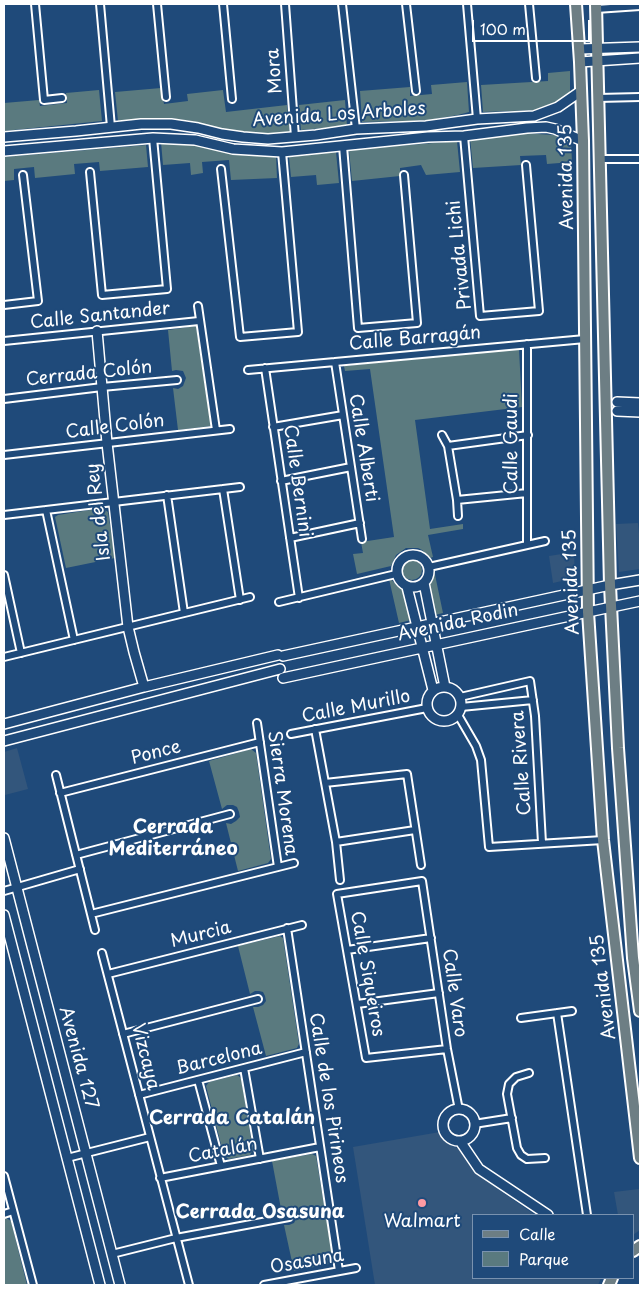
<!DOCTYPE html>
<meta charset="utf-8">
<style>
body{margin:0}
#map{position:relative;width:644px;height:1289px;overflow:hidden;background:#1f4a7a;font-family:"Playpen Sans",sans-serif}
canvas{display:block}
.frame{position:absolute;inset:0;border:5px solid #fff;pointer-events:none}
.legend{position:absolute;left:472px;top:1214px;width:162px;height:65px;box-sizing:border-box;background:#1f4a7a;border:1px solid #7992af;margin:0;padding:6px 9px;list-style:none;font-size:15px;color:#fff}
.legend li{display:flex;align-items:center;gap:10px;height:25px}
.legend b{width:25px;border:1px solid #7992af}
.scale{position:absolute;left:472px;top:20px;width:118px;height:22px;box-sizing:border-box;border:2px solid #fff;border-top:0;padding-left:6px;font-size:15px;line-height:18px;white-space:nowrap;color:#fff;-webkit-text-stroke:4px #1f4a7a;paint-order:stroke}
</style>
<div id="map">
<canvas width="644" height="1289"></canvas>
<div class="frame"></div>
<ul class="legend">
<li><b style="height:6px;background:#6d7e84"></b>Calle</li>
<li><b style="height:14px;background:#5a7a7f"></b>Parque</li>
</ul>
<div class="scale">100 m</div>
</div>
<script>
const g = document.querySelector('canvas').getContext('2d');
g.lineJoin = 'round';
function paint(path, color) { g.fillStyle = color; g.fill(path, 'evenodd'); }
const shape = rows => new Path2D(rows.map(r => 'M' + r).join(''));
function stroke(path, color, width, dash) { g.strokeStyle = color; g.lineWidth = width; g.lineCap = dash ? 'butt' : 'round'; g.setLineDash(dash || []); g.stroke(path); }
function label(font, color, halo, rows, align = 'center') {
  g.font = font + ' "Playpen Sans",sans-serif'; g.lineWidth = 4; g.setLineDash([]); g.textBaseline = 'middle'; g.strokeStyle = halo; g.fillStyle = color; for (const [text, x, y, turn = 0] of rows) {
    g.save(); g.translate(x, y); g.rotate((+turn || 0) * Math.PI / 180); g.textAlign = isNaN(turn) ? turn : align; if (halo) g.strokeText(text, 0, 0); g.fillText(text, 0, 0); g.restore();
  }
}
const built = shape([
 [638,523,640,543,640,569,619,572,616,524],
 [574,552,575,578,553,583,549,556],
 [17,748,28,789,5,795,4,752],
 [440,1132,444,1141,454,1147,465,1149,469,1165,485,1180,535,1215,473,1215,473,1278,601,1278,598,1285,375,1285,353,1147],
 [639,1189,640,1230,633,1235,633,1215,618,1215,614,1192]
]);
const green = shape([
 [570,71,570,95,555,103,539,110,483,112,481,85,548,81,548,73],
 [467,82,469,112,458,115,429,120,410,121,362,122,360,91,410,87,410,96,432,94,431,85],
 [161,88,164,104,188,101,187,94,223,90,226,112,287,105,290,134,268,134,245,133,227,130,191,121,169,118,153,118,118,121,115,92],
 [99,90,102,121,4,131,4,103,39,100,40,106,67,103,66,93],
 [345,100,347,126,301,130,299,105],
 [522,133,554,135,571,141,572,162,547,164,546,155,520,156,521,165,473,168,470,138],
 [457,141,460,172,426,175,421,165,400,168,400,176,352,181,349,150],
 [161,142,194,145,234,153,256,155,276,155,277,178,231,180,229,160,202,162,203,173,191,175,190,163,163,165],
 [146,145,148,167,100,171,99,162,74,164,75,174,35,178,34,167,14,169,14,180,4,181,4,157],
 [336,152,339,183,317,185,316,175,291,177,289,157],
 [196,326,211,426,178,430,173,388,178,389,183,386,186,378,183,371,176,370,172,371,168,330],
 [519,349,522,407,415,420,430,529,463,524,463,529,428,535,433,557,430,558,422,550,418,548,406,548,396,555,391,566,357,574,353,554,363,553,361,542,394,537,370,369,345,371,344,366],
 [102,508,108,512,115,558,66,568,55,517,58,515],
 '402 570a10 10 0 1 1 20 0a10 10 0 1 1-20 0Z',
 [434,570,443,613,435,615,427,585,432,577,433,571],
 [389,579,391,579,398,587,404,589,411,620,399,623],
 [251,749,256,753,271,859,268,863,238,871,226,823,231,824,236,821,240,817,239,812,237,807,233,805,227,805,222,809,209,761],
 [280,936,283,938,299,1044,297,1048,266,1056,253,1007,258,1007,263,1005,266,1001,265,996,263,992,259,991,255,991,250,994,238,946],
 [237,1075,241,1078,253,1150,250,1155,229,1159,224,1156,206,1086,209,1082],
 [312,1154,316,1156,333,1259,329,1264,294,1271,284,1225,289,1225,294,1223,296,1219,297,1215,295,1210,290,1207,281,1209,272,1161],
 [6,1218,11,1221,27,1285,4,1285,4,1219]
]);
const street = shape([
 [35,4,44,100,62,98],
 [100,4,111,127],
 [157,4,166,97],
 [223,4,232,99],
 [285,4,295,137],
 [342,4,356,129],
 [406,4,416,91],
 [467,4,477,119],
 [529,4,536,78],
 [596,9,640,6],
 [598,98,640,97],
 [464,136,480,316,539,311,526,165],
 [343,146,358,328,417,323,404,175],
 [599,159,640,159],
 [221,169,240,337,298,332,282,152],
 [90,172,102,295,167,289,153,138],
 [4,305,38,301,23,175],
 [198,306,216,430],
 [4,341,199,321],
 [335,362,362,539],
 [265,368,299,598],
 [248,370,585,339],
 [4,399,102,387,177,380],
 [273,427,343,415],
 [442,435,448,446,457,500,458,516],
 [448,446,528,435],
 [4,455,230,429],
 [281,481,351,467],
 [223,489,240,600],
 [167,495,184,613],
 [457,500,527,493],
 [46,510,74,640],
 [4,515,240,487],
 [290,538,360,523],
 [527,544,527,344],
 [429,567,545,541],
 [4,575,21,653],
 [279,602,396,574],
 [4,657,250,597],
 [460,697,530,681,535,716,542,843],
 [461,707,533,700],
 [458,715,476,746,481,760,489,847,603,840],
 [257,723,278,867],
 [315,729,336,842,340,880],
 [291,734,427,708],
 [56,775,95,930],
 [325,783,407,774,421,865],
 [60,793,260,742],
 [336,842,415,830],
 [76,855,230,814],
 [4,891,80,869],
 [91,914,294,863],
 [287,928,339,1271],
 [347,950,431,938],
 [102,953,189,1285],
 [108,974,302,925],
 [357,1004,439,993],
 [557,1013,587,1215],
 [521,1018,572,1011],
 [123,1034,258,999],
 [447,1049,366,1058,337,894,422,881,447,1049,459,1110],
 [244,1068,260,1159],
 [529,1073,516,1077,509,1084,507,1094,517,1148,521,1155,527,1159,545,1158],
 [198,1080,221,1166],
 [139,1095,306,1052],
 [474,1124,512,1118],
 [67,1158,150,1137],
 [4,1176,33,1285],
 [160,1178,320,1147],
 [4,1214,13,1211],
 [112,1254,176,1238,289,1217],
 [264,1285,356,1268]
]);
const secondary = shape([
 [580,49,640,47],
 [580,62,640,58],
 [4,137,76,131,141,124,171,124,198,128,222,134,243,137,268,139,316,135,356,129,426,126,477,119,534,116,558,107,581,91],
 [4,151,153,138,195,140,233,149,282,152,428,137,464,136,527,128,546,127,555,129,583,141],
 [97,331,107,443,128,627,134,652,144,687],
 [617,402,640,403],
 [617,411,640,412],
 '397 571a16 16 0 1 1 32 0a16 16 0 1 1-32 0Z',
 [424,583,445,687],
 [407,587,433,690],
 [283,656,610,585,640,580],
 [283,678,588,612,640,601],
 '427 704a17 17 0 1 1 34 0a17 17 0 1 1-34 0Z',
 [4,724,144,687,278,655],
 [4,741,280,669],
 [4,838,120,1285],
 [4,915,100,1285],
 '443 1125a16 16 0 1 1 32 0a16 16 0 1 1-32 0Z',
 [460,1141,479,1169,548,1215]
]);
const primary = shape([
 [576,4,580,62,583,141,588,612,603,840,640,1158],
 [596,4,610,585,618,748,633,958,640,1011],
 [633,1251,640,1246],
 [609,1285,612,1278]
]);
const markers = [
 [422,1203,5,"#ff9aa2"]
];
const streetNames = [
 ["Mora",275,71,-94],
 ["Avenida Los Arboles",339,115,-4],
 ["Avenida 135",567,177,-91],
 ["Privada Lichi",460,255,-96],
 ["Calle Santander",100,316,-6],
 ["Calle Barragán",415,339,-5],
 ["Cerrada Colón",89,374,-6],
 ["Calle Colón",115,427,-7],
 ["Calle Gaudi",512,444,-90],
 ["Calle Alberti",363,448,81],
 ["Calle Bernini",297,481,82],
 ["Isla del Rey",99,512,-97],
 ["Avenida 135",572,582,-92],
 ["Avenida Rodin",458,623,-12],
 ["Calle Murillo",356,707,-11],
 ["Ponce",156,753,-14],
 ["Calle Rivera",522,763,-94],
 ["Sierra Morena",282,793,82],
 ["Murcia",201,935,-14],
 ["Calle Siqueiros",367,974,80],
 ["Avenida 135",604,987,-97],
 ["Calle Varo",454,993,82],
 ["Vizcaya",145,1057,76],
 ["Avenida 127",78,1058,75],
 ["Barcelona",219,1059,-14],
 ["Calle de los Pirineos",328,1098,81],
 ["Catalán",223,1151,-11],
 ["Osasuna",307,1262,-10]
];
const poiNames = [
 ["Walmart",422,1222]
];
const neighbourhoodNames = [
 ["Cerrada",173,828],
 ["Mediterráneo",173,850],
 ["Cerrada Catalán",232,1119],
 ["Cerrada Osasuna",260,1213]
];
paint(built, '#33567c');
paint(green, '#5a7a7f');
stroke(street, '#fff', 10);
stroke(secondary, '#fff', 12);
stroke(primary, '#fff', 14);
stroke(street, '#1f4a7a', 6);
stroke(secondary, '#1f4a7a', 9);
stroke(primary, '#6d7e84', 10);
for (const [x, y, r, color] of markers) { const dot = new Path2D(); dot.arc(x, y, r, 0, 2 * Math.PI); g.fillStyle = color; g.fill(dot); stroke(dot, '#1f4a7a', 2); }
label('18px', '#fff', '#1f4a7a', streetNames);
label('18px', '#fff', '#1f4a7a', poiNames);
label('bold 19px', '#fff', '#1f4a7a', neighbourhoodNames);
</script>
